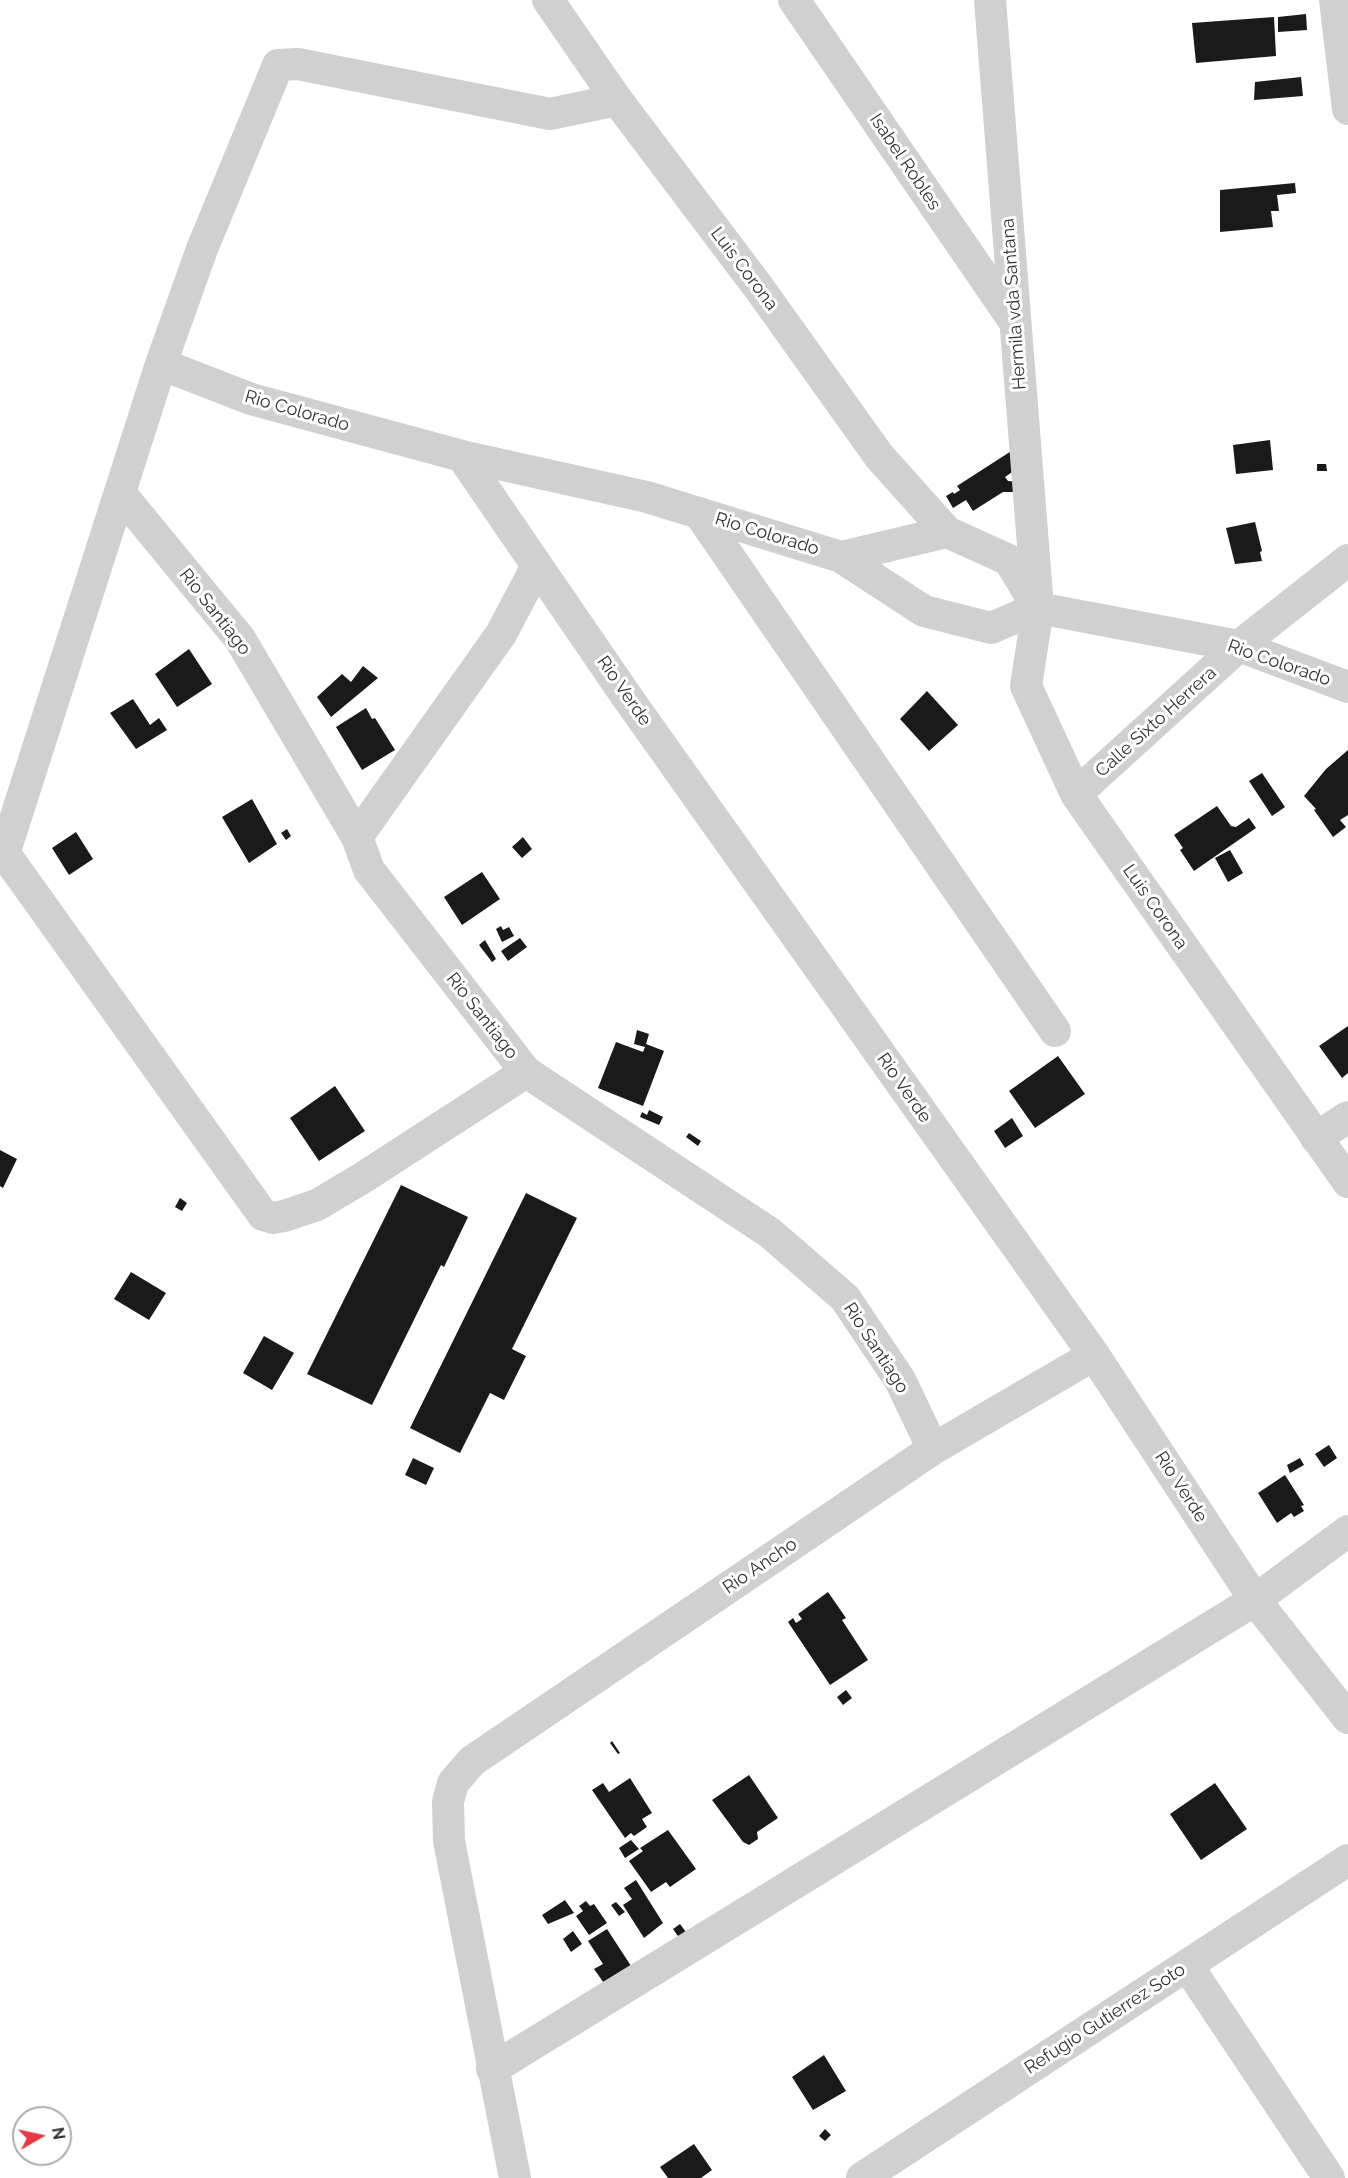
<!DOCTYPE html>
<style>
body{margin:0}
#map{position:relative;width:1348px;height:2178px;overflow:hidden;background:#fff;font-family:Raleway,sans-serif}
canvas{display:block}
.north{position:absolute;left:12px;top:2106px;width:60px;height:60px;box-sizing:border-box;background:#fff;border:2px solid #adadad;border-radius:50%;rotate:81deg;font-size:16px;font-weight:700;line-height:24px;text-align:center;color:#333}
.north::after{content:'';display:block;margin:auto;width:21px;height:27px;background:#e63946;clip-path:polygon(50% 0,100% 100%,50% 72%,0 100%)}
</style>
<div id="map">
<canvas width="1348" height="2178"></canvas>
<div class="north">N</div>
</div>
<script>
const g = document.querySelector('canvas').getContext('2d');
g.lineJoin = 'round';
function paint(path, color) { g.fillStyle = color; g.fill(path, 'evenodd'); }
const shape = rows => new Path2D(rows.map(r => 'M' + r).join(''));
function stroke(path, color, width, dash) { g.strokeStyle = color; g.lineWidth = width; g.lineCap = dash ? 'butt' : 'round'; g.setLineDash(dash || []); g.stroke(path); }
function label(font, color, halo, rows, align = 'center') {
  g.font = font + ' Raleway,sans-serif'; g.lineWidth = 6; g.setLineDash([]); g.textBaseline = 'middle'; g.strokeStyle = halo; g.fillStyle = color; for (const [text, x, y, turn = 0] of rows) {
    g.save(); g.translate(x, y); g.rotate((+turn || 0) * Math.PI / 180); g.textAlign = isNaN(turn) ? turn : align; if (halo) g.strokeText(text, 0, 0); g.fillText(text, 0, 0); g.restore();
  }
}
const building = shape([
 [1306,14,1307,30,1278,32,1278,17],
 [1274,17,1276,56,1196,63,1192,23],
 [1301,77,1303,96,1254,100,1255,82],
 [1295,183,1296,193,1277,195,1279,211,1271,211,1273,227,1220,232,1220,190],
 [1270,440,1273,470,1236,474,1233,445],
 [1016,448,1018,468,1005,477,1008,481,1019,482,1013,492,1003,492,973,511,966,500,953,508,946,496,953,492,954,494,960,490,957,486],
 [1317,464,1326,464,1327,471,1317,471],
 [1255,522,1262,551,1260,552,1262,561,1235,564,1226,528],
 [189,649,212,684,177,707,155,674],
 [363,666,378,678,331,717,317,697,342,674,351,682],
 [927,691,958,725,929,751,900,719],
 [133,699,150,725,159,718,167,730,136,749,110,713],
 [366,708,372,719,375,718,395,750,362,770,336,727],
 [1348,750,1348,815,1340,820,1346,827,1333,837,1314,810,1316,809,1304,796,1326,769],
 [1262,773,1285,807,1272,816,1249,781],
 [252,799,277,844,249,863,222,817],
 [1217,806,1231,826,1236,827,1249,818,1256,828,1194,871,1180,850,1183,848,1174,835],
 [287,829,291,836,286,840,281,833],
 [76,832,93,859,69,875,52,848],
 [523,837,532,849,522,858,512,847],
 [1230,850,1243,873,1228,882,1215,858],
 [482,872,500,899,462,925,444,897],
 [501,926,503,930,509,927,514,936,502,942,496,929],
 [520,938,527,947,508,961,501,951],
 [485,940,496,959,492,962,479,945],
 [1348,1026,1348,1073,1342,1078,1319,1046],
 [637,1030,649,1034,646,1044,664,1051,643,1106,598,1088,616,1042,643,1052,645,1047,634,1044],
 [1058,1056,1085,1094,1035,1128,1009,1091],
 [335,1086,365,1131,319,1161,290,1118],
 [649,1110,663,1117,659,1125,640,1117,642,1112,647,1115],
 [1012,1118,1023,1136,1005,1148,994,1131],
 [689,1133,701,1141,698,1146,686,1137],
 [0,1150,17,1159,3,1188,0,1186],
 [401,1185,468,1217,444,1267,441,1265,372,1405,307,1374],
 [526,1193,577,1218,512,1349,526,1356,504,1400,490,1393,460,1453,410,1428],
 [180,1198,187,1203,182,1211,175,1207],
 [131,1272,166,1293,149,1320,114,1299],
 [264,1336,294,1353,272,1390,243,1373],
 [1329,1445,1337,1458,1324,1467,1315,1454],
 [413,1458,434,1468,426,1485,405,1475],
 [1300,1458,1304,1465,1290,1473,1287,1465],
 [1285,1475,1304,1505,1301,1506,1304,1511,1294,1517,1291,1513,1277,1523,1258,1493],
 [828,1592,846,1618,842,1620,868,1660,830,1685,788,1622,793,1618,796,1623,802,1619,798,1614],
 [846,1690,852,1698,843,1705,837,1697],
 [612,1741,620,1753,618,1754,610,1743],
 [749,1775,778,1818,757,1832,758,1839,749,1845,743,1842,712,1800],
 [630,1778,652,1813,642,1819,647,1827,634,1836,631,1833,625,1838,592,1790,603,1783,609,1792],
 [1215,1783,1247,1829,1201,1860,1170,1814],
 [668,1830,696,1869,670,1887,666,1882,651,1892,629,1861,643,1851,640,1848],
 [631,1840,639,1849,625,1858,619,1848],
 [636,1880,663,1923,644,1938,623,1905,632,1899,624,1888],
 [565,1900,574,1913,548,1924,542,1915],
 [586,1901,590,1906,594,1904,607,1923,589,1935,576,1916,583,1911,579,1906],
 [616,1902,625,1912,619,1916,611,1905],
 [680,1924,692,1940,684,1945,673,1929],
 [607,1929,633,1969,606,1986,594,1969,603,1964,588,1941],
 [573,1931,582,1944,571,1952,563,1939],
 [824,2055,846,2091,813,2110,792,2077],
 [825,2129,831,2135,825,2141,819,2136],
 [694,2144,712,2170,701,2178,668,2178,660,2167]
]);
const minor = shape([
 [548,0,617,100,759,288,879,456,947,532],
 [794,0,1014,321],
 [990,0,1038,608,1026,686,1076,794,1348,1182],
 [1335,0,1348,109],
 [161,364,251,399,462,456,647,497,841,557,947,532,1009,560,1038,608,1239,646,1348,687],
 [462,456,627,697,1094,1355,1255,1600,1348,1718],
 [120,493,240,639,357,837,369,870,526,1072,770,1233,845,1298,900,1380,933,1449],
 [699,513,1055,1031],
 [841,557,924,611,991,628,1038,608],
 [1076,794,1239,646,1348,560],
 [357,837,501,634,537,566],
 [0,847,263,1215,273,1218,284,1216,317,1205,364,1177,526,1072],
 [4,854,161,364,202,249,278,65,298,64,550,114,617,100],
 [1316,1138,1348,1117],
 [1187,1965,1329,2178],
 [492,2069,1255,1600,1348,1531],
 [515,2178,449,1841,448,1802,453,1783,472,1761,933,1449,1094,1355],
 [862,2178,1348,1860]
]);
const streetNames = [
 ["Isabel Robles",905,162,56],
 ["Luis Corona",744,269,53],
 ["Hermila vda Santana",1014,304,-94],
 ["Rio Colorado",297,411,16],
 ["Rio Colorado",767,534,17],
 ["Rio Santiago",215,612,52],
 ["Rio Colorado",1279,663,19],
 ["Rio Verde",624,691,55],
 ["Calle Sixto Herrera",1156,722,-42],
 ["Luis Corona",1155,907,55],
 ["Rio Santiago",482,1016,52],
 ["Rio Verde",904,1088,55],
 ["Rio Santiago",876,1348,57],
 ["Rio Verde",1181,1487,57],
 ["Rio Ancho",760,1566,-34],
 ["Refugio Gutierrez Soto",1105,2019,-33]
];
paint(building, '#1a1a1a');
stroke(minor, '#d0d0d0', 32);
label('18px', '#333', '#fff', streetNames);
</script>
